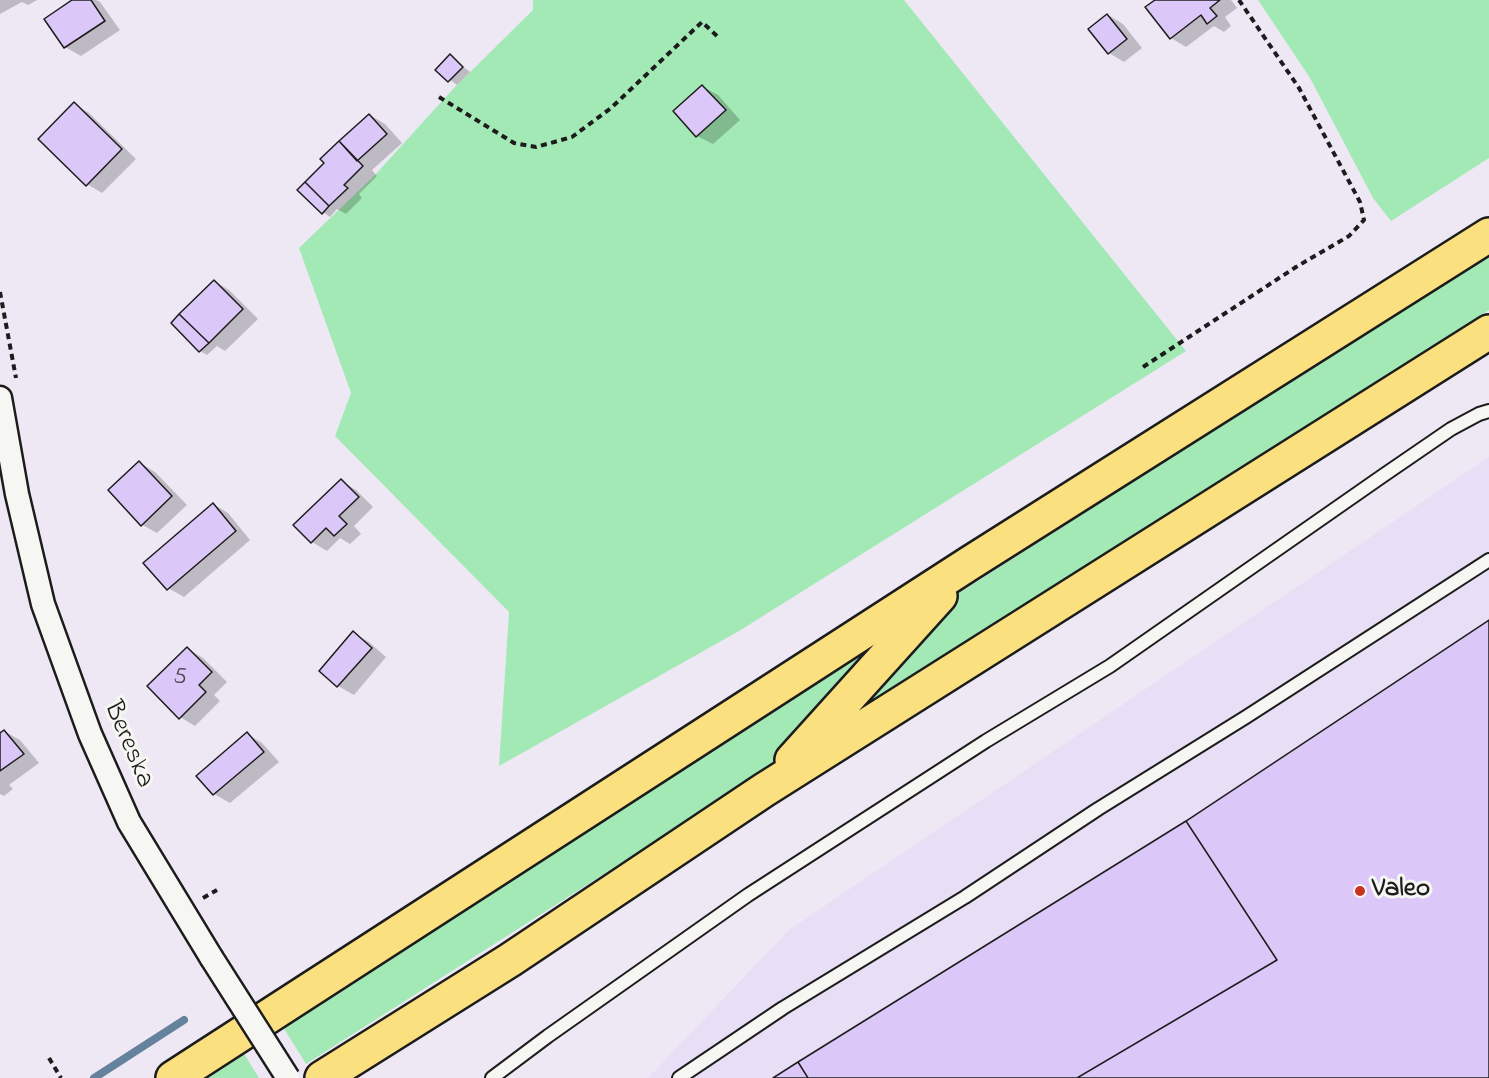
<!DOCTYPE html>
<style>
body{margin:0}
canvas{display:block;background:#eee8f4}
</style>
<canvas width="1489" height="1078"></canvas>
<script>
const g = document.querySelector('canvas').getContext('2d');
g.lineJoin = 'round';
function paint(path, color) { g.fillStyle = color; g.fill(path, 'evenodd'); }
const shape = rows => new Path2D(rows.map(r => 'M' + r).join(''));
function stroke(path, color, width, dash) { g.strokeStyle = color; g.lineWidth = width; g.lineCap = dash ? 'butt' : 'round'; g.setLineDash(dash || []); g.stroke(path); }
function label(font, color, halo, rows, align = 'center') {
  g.font = font + ' "Indie Flower",sans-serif'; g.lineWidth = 6; g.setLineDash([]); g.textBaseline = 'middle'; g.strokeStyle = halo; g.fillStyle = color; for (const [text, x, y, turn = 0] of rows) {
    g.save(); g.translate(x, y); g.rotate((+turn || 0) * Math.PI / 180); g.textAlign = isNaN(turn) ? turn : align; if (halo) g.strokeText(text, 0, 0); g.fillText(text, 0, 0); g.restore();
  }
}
const built = shape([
 [1489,457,1489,1078,648,1078,789,930]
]);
const green = shape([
 [533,0,904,0,1186,351,739,631,499,766,509,612,335,436,351,393,299,248,375,175,452,90,533,10],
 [1258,0,1489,0,1489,158,1391,221,1373,198,1310,78],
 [1489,253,1489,310,306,1064,283,1027],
 [243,1052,259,1078,202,1078]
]);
const shadow = shape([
 [0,0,37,0,28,5,22,2,0,14],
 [74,0,96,0,100,2,120,30,81,56,65,47,46,20],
 [1157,0,1231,0,1237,8,1225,17,1231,26,1224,32,1214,26,1186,47,1171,38],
 [1108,15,1123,24,1142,48,1124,62,1109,53],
 [450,56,470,72,457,85,437,70],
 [703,87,718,95,740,120,713,144,697,136],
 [74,104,89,113,136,159,102,193,87,184],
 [370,115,385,124,402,143,372,170,377,176,359,194,362,198,346,214,337,209,330,217,323,212],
 [214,281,229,290,258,319,225,351,217,346,207,355,200,351],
 [140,463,155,472,187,505,157,533,141,524],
 [341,481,356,490,373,507,354,526,361,534,350,544,340,538,327,551,312,542],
 [213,504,228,513,250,540,184,597,168,588],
 [353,633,369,642,386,657,354,695,338,686,321,670],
 [188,649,203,658,227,682,214,695,220,701,195,726,180,717],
 [4,731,20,740,39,763,9,785,13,789,4,796,0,794,0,735],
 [247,734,262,743,279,762,230,803,214,794,198,776]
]);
const stream = shape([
 [94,1078,184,1020]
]);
const building = shape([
 [72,0,91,0,105,21,64,48,44,19,72,0],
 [1155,0,1220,0,1210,8,1217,16,1207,24,1201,15,1170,39,1145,7,1155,0],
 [1107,14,1127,39,1108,54,1088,29,1107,14],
 [450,54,463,67,448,82,435,70,450,54],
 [702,85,726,110,696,137,673,111,702,85],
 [74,102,122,149,86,186,38,139,74,102],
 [369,114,387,134,357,161,339,141,369,114],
 [339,141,363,166,344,185,348,188,329,206,305,182,324,163,320,159,339,141],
 [305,182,329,206,322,214,297,190,305,182],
 [214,280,243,309,209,343,179,314,214,280],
 [179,314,209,343,199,352,171,323,179,314],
 [139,461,172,496,141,526,108,490,139,461],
 [341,479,359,497,339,516,347,524,334,536,326,528,311,543,293,525,341,479],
 [213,503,236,531,167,590,143,563,213,503],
 [1489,620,1489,1078,1077,1078,1277,960,1186,821,1489,620],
 [353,631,372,648,337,687,319,671,353,631],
 [187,647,212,672,199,685,206,692,179,719,147,686,187,647],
 [4,730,24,754,0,771,0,733,4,730],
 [247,732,264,752,213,795,196,776,247,732],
 [1186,821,1277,960,1077,1078,808,1078,798,1062,1186,821],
 [798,1062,808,1078,773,1078,798,1062]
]);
const path = shape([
 [439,97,514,143,536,147,572,137,611,108,702,22,718,37],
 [0,292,16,378],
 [1143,367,1296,267,1349,236,1364,220,1360,202,1299,88,1239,0],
 [203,898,217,890],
 [49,1058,61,1078]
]);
const lane = shape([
 [492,1078,548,1036,748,895,986,741,1110,666,1381,477,1451,429,1479,414,1489,411],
 [679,1078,783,1008,965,897,1098,809,1246,717,1489,560]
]);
const street = shape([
 [0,398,17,494,43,604,90,734,129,822,211,957]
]);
const highway = shape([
 [792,760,940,596],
 [173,1078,970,563,1489,235],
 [322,1078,510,960,764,790,1489,332]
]);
const streetBridge = shape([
 [211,957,288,1078]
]);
const markers = [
 [1360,891,6,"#c8321e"]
];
const numberNames = [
 ["5",180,679]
];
const streetNames = [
 ["Bereska",127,745,67]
];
const poiNames = [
 ["Valeo",1372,891]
];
paint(built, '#e8def5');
paint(green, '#a3e9b5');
paint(shadow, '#0003');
stroke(stream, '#65829c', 8);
paint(building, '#dbc7f8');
stroke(building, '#1c1c1c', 1.5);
stroke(lane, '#1c1c1c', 16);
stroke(street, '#1c1c1c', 27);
stroke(highway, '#1c1c1c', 38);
stroke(path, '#1c1c1c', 4, [6, 4.5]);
stroke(lane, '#f6f6f2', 12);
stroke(street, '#f6f6f2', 22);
stroke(highway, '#fbe080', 33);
stroke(streetBridge, '#1c1c1c', 27, []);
stroke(streetBridge, '#f6f6f2', 22);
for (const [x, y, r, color] of markers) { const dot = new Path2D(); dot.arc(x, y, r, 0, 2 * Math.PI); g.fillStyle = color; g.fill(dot); stroke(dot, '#f6f6f2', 2); }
label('24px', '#4c4753', null, numberNames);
label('27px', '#1c1c1c', '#f6f6f2', streetNames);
label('bold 27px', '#1c1c1c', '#f6f6f2', poiNames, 'left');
</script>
